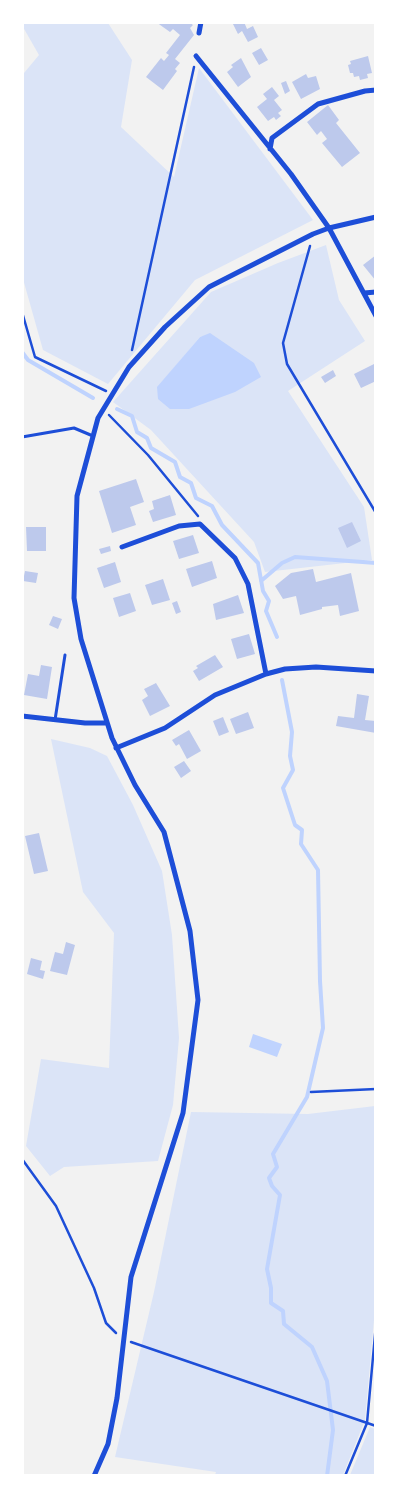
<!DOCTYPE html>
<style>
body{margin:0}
#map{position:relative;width:398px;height:1498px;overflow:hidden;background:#f2f2f2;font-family:"Fira Sans",sans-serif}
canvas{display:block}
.frame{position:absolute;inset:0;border:24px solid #fff;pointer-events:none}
</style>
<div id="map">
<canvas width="398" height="1498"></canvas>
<div class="frame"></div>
</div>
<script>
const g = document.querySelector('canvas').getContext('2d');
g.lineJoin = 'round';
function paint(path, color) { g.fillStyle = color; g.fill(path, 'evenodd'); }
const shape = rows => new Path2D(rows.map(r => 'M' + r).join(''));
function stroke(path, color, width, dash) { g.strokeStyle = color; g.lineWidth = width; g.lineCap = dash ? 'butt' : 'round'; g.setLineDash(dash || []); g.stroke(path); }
const green = shape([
 [23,23,108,23,132,60,121,127,174,177,199,68,313,220,195,280,108,384,43,350,23,279,23,72,24,73,39,55,23,27],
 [326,245,339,300,365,341,288,391,364,507,372,560,265,572,254,542,151,430,113,402,211,292,278,263],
 [210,334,158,387,200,337],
 [51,739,90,748,107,756,133,805,162,871,172,935,179,1038,173,1105,158,1161,64,1167,50,1176,26,1146,41,1059,109,1068,114,933,83,892],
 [375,1106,375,1309,365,1420,343,1475,215,1475,216,1472,115,1457,154,1292,191,1112,308,1114],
 [370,1427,375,1429,375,1475,350,1475]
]);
const water = shape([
 [210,333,254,363,261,377,235,392,189,409,170,409,158,399,157,387,200,337],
 [253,1034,282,1044,277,1057,249,1047]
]);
const stream = shape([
 [22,352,28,360,93,398],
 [117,409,132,416,137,432,147,438,151,448,175,462,180,477,191,483,196,498,212,506,222,525,258,563,263,591,269,601,266,611,277,637],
 [261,581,282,563,295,557,376,563],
 [282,680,292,732,290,756,293,770,283,788,295,825,302,830,301,844,318,870,320,981,323,1028,307,1097,273,1154,277,1167,269,1178,272,1186,280,1195,267,1269,271,1288,271,1303,283,1311,284,1324,312,1347,327,1381,333,1430,327,1476]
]);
const building = shape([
 [156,22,189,22,193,25,190,28,194,35,175,59,180,63,175,69,177,71,163,90,146,77,161,58,164,61,169,55,166,53,180,35,173,29,170,32],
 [232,22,244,22,247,29,253,26,258,37,248,42,242,31,238,34],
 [261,48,268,60,259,65,252,53],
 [368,56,372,73,367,74,368,78,360,80,359,76,354,77,353,73,350,73,348,65,351,64,350,61],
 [241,58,251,77,238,87,227,72,233,67,231,65],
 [306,74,308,78,316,76,320,89,301,99,292,82],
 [286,81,290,91,285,94,281,83],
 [272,87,279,96,274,100,282,110,278,113,281,116,276,120,274,117,268,121,257,107,267,99,263,94],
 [328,105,339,120,336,123,360,153,342,167,322,143,327,139,321,131,317,135,307,122],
 [376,255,376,281,363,265],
 [374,364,376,381,361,388,354,374],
 [333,370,336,376,325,383,321,377],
 [136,479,144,502,130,507,136,525,112,533,99,491],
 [170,495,176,515,153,522,149,511,154,509,152,501],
 [352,522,361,541,347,548,338,528],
 [26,527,46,527,46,551,27,551],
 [193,535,199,553,179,559,173,541],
 [110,546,111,551,101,554,99,549],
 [212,561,217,578,192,587,186,569],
 [115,562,121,582,104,588,97,568],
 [313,569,316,582,351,573,359,611,340,616,338,605,322,607,322,609,300,615,296,596,283,599,275,586,291,573],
 [25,571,38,573,36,583,23,581],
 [163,579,170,600,152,605,145,585],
 [130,593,136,611,119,617,113,598],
 [238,595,244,613,216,620,213,604],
 [177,601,181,612,176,614,172,603],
 [53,616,62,619,58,629,49,625],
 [249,634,255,654,237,659,231,639],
 [215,655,223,667,199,681,193,671,198,668,196,666],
 [41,665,52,667,47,699,24,695,28,674,39,676],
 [156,683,170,706,150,716,142,700,148,696,144,689],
 [357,694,369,696,365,720,376,721,376,733,336,726,338,716,354,718],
 [248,712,254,728,236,734,230,719],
 [223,717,229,732,219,736,213,721],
 [189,730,201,751,187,759,179,744,176,746,172,740],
 [184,761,191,771,181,778,174,767],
 [39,833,48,871,34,874,25,836],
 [66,942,75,945,67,975,50,971,55,952,63,954],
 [31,958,42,961,40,970,45,971,43,979,27,974]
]);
const path = shape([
 [310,246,283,343,287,364,376,513],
 [22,312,35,357,106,391],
 [132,350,194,67],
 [109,415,148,455,198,516],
 [311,1092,376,1089],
 [22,1159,56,1206,94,1288,106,1323,116,1333],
 [131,1342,376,1426],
 [345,1476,367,1423,376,1324]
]);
const service = shape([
 [22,437,74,428,93,436],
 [55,720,65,655]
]);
const minor = shape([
 [199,33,201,22],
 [196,56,291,174,329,228,376,316],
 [270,149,272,138,318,104,365,91,376,90],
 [364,293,376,292],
 [122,547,179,526,200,524,235,558,248,584,266,674],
 [22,716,85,723,107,723],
 [116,748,165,728,215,695,266,674,285,669,316,667,376,671],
 [94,1476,108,1444,117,1398,131,1277,183,1113,198,1000,190,931,164,832,135,785,112,738,81,639,74,598,77,496,98,418,129,367,165,327,209,287,313,234,329,228,376,217]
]);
paint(green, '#dbe4f7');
paint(water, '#bfd3fe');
stroke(stream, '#bfd3fe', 4);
paint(building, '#bdc9ec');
stroke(path, '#1d4ed8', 2.5);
stroke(service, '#1d4ed8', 3);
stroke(minor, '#1d4ed8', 5);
</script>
